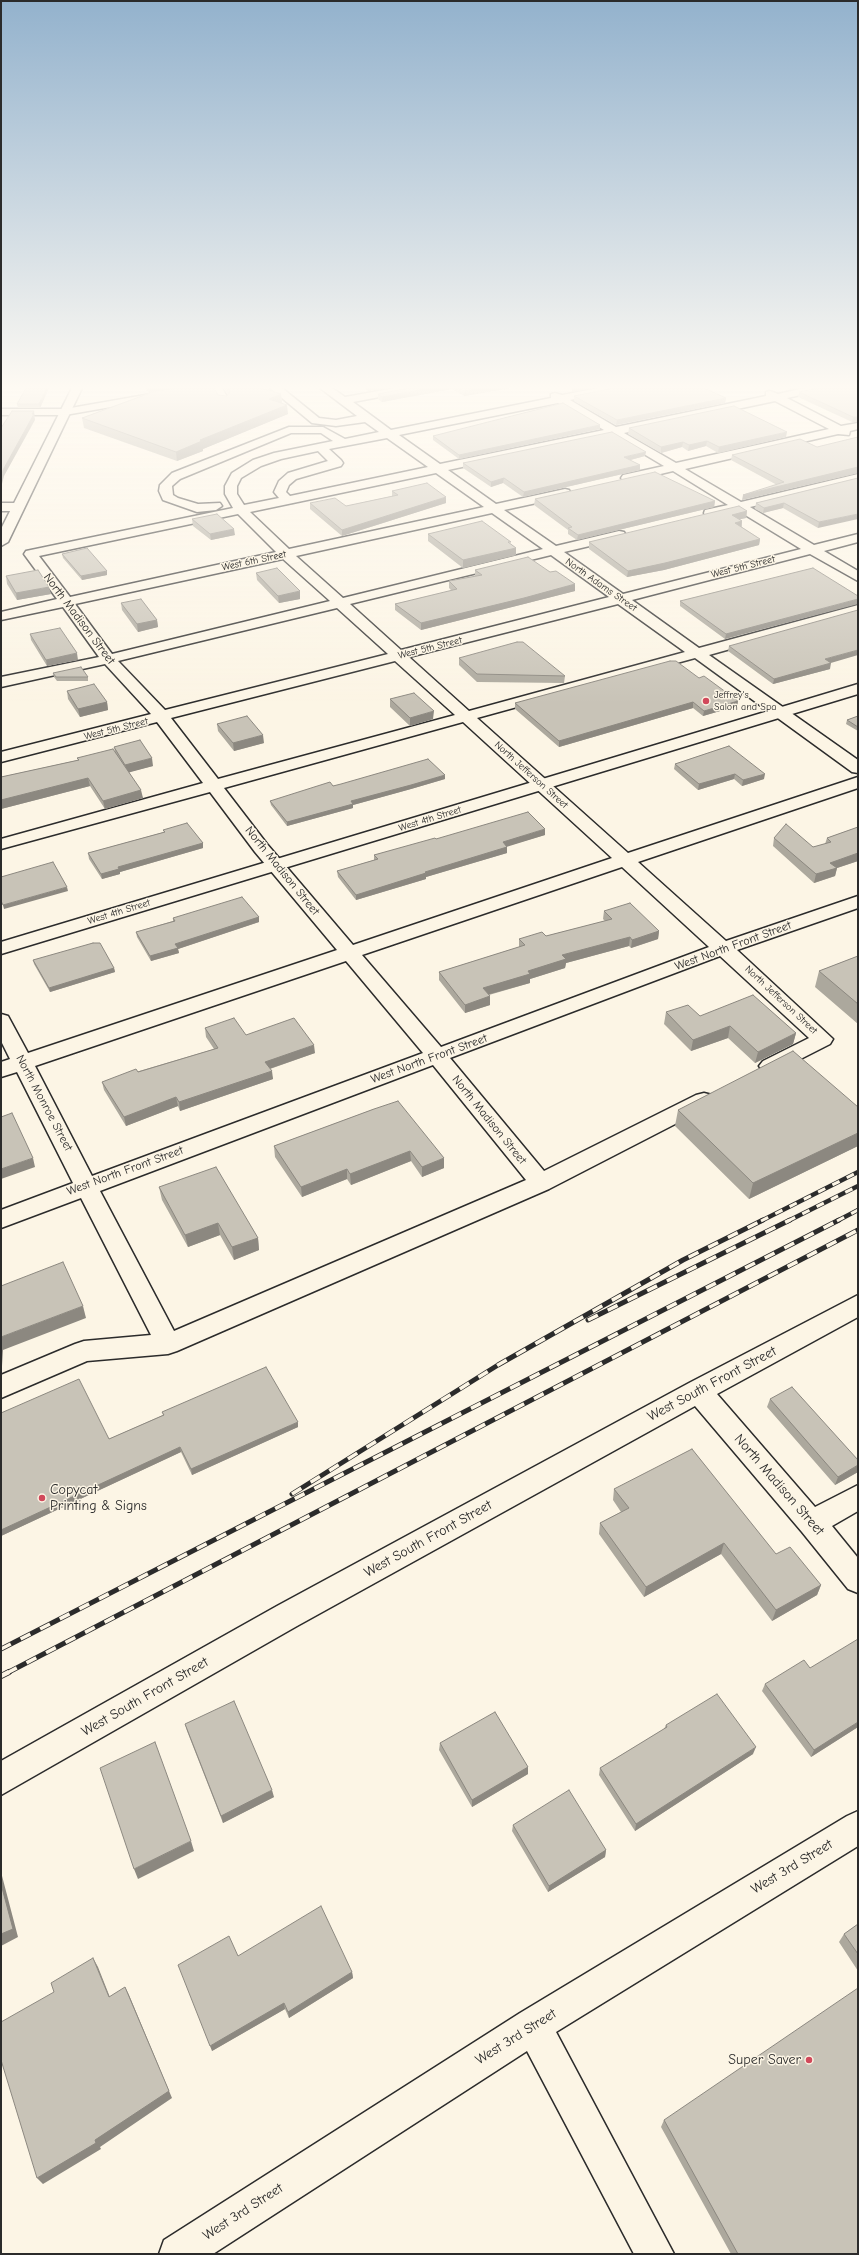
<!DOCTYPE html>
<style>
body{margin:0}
#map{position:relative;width:859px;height:2255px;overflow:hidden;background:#fcf5e5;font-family:"Comic Neue",sans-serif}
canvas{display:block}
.frame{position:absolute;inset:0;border:2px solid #2b2b2b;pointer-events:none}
</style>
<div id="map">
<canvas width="859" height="2255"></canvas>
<div class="frame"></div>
</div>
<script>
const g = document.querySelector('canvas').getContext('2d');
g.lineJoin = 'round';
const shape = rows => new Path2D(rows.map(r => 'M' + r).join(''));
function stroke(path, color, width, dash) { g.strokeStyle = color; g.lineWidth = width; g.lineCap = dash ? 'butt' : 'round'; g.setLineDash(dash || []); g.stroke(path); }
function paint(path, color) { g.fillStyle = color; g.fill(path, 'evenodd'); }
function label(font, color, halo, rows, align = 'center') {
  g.font = font + ' "Comic Neue",sans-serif'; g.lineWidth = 3; g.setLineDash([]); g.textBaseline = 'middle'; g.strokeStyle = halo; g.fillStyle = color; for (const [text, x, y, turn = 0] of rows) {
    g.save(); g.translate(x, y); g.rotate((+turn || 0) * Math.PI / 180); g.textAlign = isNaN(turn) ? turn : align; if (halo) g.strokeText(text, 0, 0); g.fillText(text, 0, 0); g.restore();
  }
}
const minor = shape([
 [185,388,208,388,203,391,65,415,1,415,1,409,65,409,185,388],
 [212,388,222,388,230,402,228,404,220,404,212,388],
 [270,388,282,388,319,418,336,420,357,416,320,388,332,388,345,397,395,388,416,388,411,391,353,402,391,430,551,398,551,394,555,393,562,395,599,388,620,388,615,391,570,400,616,427,766,396,766,392,770,391,778,394,805,388,825,388,824,390,787,398,841,426,858,423,858,429,850,431,849,435,838,434,685,469,741,502,858,474,858,482,750,507,814,545,858,534,858,542,824,551,858,571,858,581,810,554,632,600,699,648,858,605,858,613,709,655,858,760,858,773,852,772,695,658,477,718,628,853,858,777,858,788,638,862,726,941,858,896,858,908,737,950,833,1039,830,1044,777,1071,770,1073,763,1071,759,1066,763,1061,809,1038,720,956,450,1058,544,1171,696,1095,704,1093,712,1095,715,1100,712,1105,549,1189,177,1351,168,1354,87,1361,1,1398,1,1375,75,1344,84,1341,151,1335,81,1198,1,1228,1,1210,73,1183,17,1072,1,1077,1,1062,10,1059,1,1041,1,1014,8,1016,28,1053,337,950,255,852,210,792,1,849,1,839,203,783,157,722,1,762,1,752,151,714,105,664,1,687,1,677,99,657,63,607,1,620,1,612,57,599,24,554,26,551,233,508,225,494,225,486,232,473,253,460,274,453,333,441,321,433,291,433,180,479,172,486,173,495,178,498,198,504,220,503,222,506,216,510,197,512,163,500,159,491,160,485,172,473,289,427,323,427,345,439,379,432,365,422,336,426,312,423,270,388],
 [775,401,829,429,676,463,624,433,775,401],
 [558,403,604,430,440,464,399,435,558,403],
 [612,435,664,466,623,475,621,478,623,481,627,482,673,471,728,505,705,510,704,513,705,516,710,517,737,510,801,549,623,594,564,552,624,538,626,535,624,532,619,531,556,546,504,510,569,496,571,493,569,490,565,489,496,504,448,470,612,435],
 [387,438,428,467,290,496,286,492,289,485,296,479,341,466,343,463,341,460,329,449,387,438],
 [318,451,328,461,288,473,279,481,274,492,279,498,244,505,237,494,237,486,241,478,261,466,281,459,318,451],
 [436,473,484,507,289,549,250,512,436,473],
 [492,513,543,549,343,598,296,556,492,513],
 [238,514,276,552,70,597,39,556,238,514],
 [551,555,609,597,401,650,350,604,551,555],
 [283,559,330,601,112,654,75,604,283,559],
 [618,604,685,652,469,711,409,657,618,604],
 [337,608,388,654,165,710,118,661,337,608],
 [395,661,455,715,218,779,171,718,395,661],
 [463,722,612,858,353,945,267,844,224,788,463,722],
 [622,867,709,947,441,1047,362,955,622,867],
 [346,961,423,1053,92,1176,35,1066,346,961],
 [433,1065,526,1180,174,1331,100,1191,433,1065],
 [1,503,18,503,24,507,18,511,1,511,1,503],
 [858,1295,858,1317,717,1394,815,1507,858,1485,858,1511,832,1526,858,1558,858,1593,848,1589,802,1532,695,1406,297,1626,1,1795,1,1761,277,1606,689,1383,858,1295],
 [858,1811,858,1846,556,2032,674,2254,634,2254,527,2051,213,2254,159,2254,164,2240,520,2013,847,1816,858,1811]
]);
const major = shape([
 [72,388,82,388,8,542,1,546,1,529,72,388],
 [858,684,858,694,1,954,1,942,858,684]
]);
const railFar2 = shape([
 [761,1221,858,1172],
 [788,1221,858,1186],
 [837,1221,858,1210]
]);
const railFar1 = shape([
 [588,1320,790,1220],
 [292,1494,498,1365,683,1260,763,1220],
 [1,1649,839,1220],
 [7,1673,858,1230]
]);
const rail = shape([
 [1,1676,9,1672]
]);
const wall = shape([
 [49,388,40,408,18,408,17,404],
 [144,388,214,388,218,395,227,396,228,395,224,388,261,388,281,394,282,403,288,414,203,449,203,451,177,461,84,428,82,418,152,392,149,393],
 [364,388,387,388,368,391],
 [409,388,511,388,464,396,452,389,382,402,378,399,378,394],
 [858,388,858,422,852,422,798,397,799,392],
 [574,396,726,398,725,403,616,425,574,401],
 [629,428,786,437,718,453,706,446,688,451,682,447,661,453,628,434],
 [600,429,459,459,433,440,433,436],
 [858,437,858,473,742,500,777,485,731,460,732,455,817,447],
 [645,456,630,460,640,465,640,470,523,497,503,483,491,487,463,468,463,463],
 [858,478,818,528,783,508,763,513,755,509,756,503],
 [392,491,446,503,342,536,310,509,310,503,346,506,392,496],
 [535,499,715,501,714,507,577,540,568,534,568,530,534,505],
 [747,511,746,518,740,519,742,521,742,527,760,539,759,545,664,570,627,577,589,549,589,542],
 [192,519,235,535,211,540,193,526],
 [428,534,511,544,516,548,516,555,463,568,428,541],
 [62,554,107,575,82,580,63,558],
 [475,570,575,591,524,604,421,630,395,610,395,604,452,591,449,588,449,581,475,576],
 [256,573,300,599,279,603,257,580],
 [6,576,51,594,17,600,7,584],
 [858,596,725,639,680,606,680,601],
 [121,603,157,620,158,627,138,632,122,610],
 [30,634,78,660,47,666,31,640],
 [729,646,830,663,830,669,773,684,728,651],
 [459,658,565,676,564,683,477,682,459,665],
 [53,673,88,677,88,681,57,681,54,677],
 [699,678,738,701,737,706,703,716,693,708,559,747,515,709,515,703],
 [67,691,107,702,108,710,80,717,68,699],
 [390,699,433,719,410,726,390,707],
 [858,716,858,731,846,724,847,720],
 [217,724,264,743,234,751,218,731],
 [729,746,764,779,742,786,734,779,698,790,674,769,675,764],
 [114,747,153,766,129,772,143,798,105,809,90,786,1,809,1,777,78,760,77,758,115,752],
 [445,779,411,789,353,805,353,808,287,826,271,805,270,801,333,786],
 [858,827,858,861,837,868,835,876,814,883,773,846,774,838,813,847,825,844,827,838],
 [163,830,203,843,203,848,120,872,120,874,102,879,89,859,88,853,164,832],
 [545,835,507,846,507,853,426,877,426,879,356,900,338,877,337,871,374,860,374,855,436,839],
 [604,911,659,931,658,939,631,948,629,946,566,963,565,968,530,979,530,983,489,995,490,1005,465,1013,439,980,439,972,519,947,519,939,546,936,605,921,603,919],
 [259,917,259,922,178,949,179,953,151,961,137,937,136,932,173,921,173,918],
 [858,956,858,1024,815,987,819,971],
 [33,960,114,968,115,972,50,992,34,964],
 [666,1012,700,1016,796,1033,793,1044,755,1063,728,1038,691,1051,664,1024],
 [205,1028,246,1035,315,1053,270,1069,273,1079,180,1111,178,1106,126,1126,104,1090,102,1082,214,1049,206,1037],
 [858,1107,858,1146,749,1199,675,1126,678,1110],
 [374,1109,444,1168,422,1177,411,1161,351,1185,347,1179,302,1197,275,1157,274,1146],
 [159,1187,258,1238,259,1250,234,1260,220,1235,188,1247,162,1200],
 [770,1399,858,1472,835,1485,767,1407],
 [162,1412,298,1427,192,1475,181,1452,1,1536,1,1413,109,1439,163,1415],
 [614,1489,776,1554,821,1585,817,1595,772,1621,721,1554,644,1597,599,1534,600,1523,621,1512,613,1500],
 [765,1684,858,1727,811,1757,762,1691],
 [185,1724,274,1797,223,1823,187,1731],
 [666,1725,753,1754,635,1831,599,1775,600,1768,664,1729],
 [440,1743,528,1767,528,1774,472,1807,439,1750],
 [513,1825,606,1850,605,1857,548,1892,512,1831],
 [858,1924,858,1971,839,1942,844,1934],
 [238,1956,352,1972,353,1978,289,2018,285,2009,212,2051],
 [664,2120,858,2254,731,2254,661,2127]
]);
const shadedWall = shape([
 [47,388,49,388,40,408,39,404],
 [149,388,177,388,149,393],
 [368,388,387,388,368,391],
 [430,388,452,388,452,389,382,402,382,397],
 [482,388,511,388,464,396,464,391],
 [572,388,592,388,572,392],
 [789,388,799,388,789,390],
 [281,394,282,403,269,399],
 [726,398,725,403,616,425,617,420],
 [287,405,288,414,203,449,203,451,177,461,176,452,200,440],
 [34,411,35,420,4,476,1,488,1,478,3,470],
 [853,417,858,417,858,422,852,422],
 [600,425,600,429,459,459,459,455],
 [787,432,786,437,718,453,719,447],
 [707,441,706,446,688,451,689,445],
 [683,442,682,447,661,453,661,447],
 [646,452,645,456,623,462,624,457],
 [640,465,640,470,523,497,524,492],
 [858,467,858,473,742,500,743,495],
 [504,478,503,483,491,487,491,482],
 [446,497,446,503,342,536,342,530],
 [715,501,714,507,577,540,578,535],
 [784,503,783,508,763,513,764,508],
 [747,511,746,518,732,521,732,515],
 [858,514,858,519,818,528,819,522],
 [742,521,741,527,735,523],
 [234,529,235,535,211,540,210,534],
 [760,539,759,545,664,570,627,577,628,571],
 [516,548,516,555,463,568,463,560],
 [107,571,107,575,82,580,81,576],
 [575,584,575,591,524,604,421,630,421,623],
 [49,587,51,594,17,600,16,593],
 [300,591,300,599,279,603,278,596],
 [858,599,858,604,725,639,726,634],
 [157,620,158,627,138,632,137,624],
 [858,650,858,655,824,665,825,659],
 [77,653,78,660,47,666,46,660],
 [831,663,830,669,773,684,774,679],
 [738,701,737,706,703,716,704,711],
 [107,702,108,710,80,717,78,709],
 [693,702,693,708,559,747,559,741],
 [434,711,433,719,410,726,410,718],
 [263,735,264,743,234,751,233,743],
 [152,758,153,766,127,773,125,765],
 [735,774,734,779,698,790,699,784],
 [765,774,764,779,742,786,743,780],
 [445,775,445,779,411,789,353,805,353,808,287,826,287,822,351,801],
 [88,778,90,786,1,809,1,800],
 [141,790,143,798,105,809,103,801],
 [545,829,545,835,503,848,503,842],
 [203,843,203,848,120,872,120,874,102,879,101,874,118,867],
 [507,847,507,853,426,877,426,879,356,900,356,895,425,872],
 [858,853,858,861,837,868,835,876,814,883,816,874,830,863],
 [67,887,68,891,4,909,3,905],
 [259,917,259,922,178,949,179,953,151,961,150,956,175,944],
 [659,931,658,939,631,948,632,940],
 [630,937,629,946,566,963,565,968,530,979,530,983,483,996,483,988,528,971,562,955],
 [114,968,115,972,50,992,49,988],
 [490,996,490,1005,465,1013,465,1005],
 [730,1026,728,1038,691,1051,693,1040],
 [796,1033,793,1044,755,1063,758,1052],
 [314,1045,315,1053,266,1070,265,1062],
 [272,1071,273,1079,180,1111,179,1102],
 [176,1097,178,1106,126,1126,124,1117],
 [858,1133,858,1146,749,1199,753,1183],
 [410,1151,411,1161,351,1185,350,1174],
 [33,1158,35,1167,1,1179,1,1169],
 [444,1158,444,1168,422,1177,422,1167],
 [347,1169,347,1179,302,1197,301,1187],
 [218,1223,220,1235,188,1247,185,1235],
 [258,1238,259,1250,234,1260,232,1247],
 [83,1306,86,1318,3,1350,2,1366,1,1366,1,1337],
 [298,1422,298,1427,192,1475,191,1469],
 [180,1447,181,1452,1,1536,1,1530],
 [858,1465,858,1472,835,1485,838,1477],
 [724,1543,721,1554,644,1597,646,1587],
 [821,1585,817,1595,772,1621,776,1610],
 [858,1722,858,1727,811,1757,814,1750],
 [756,1747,753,1754,635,1831,636,1824],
 [528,1767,528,1774,472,1807,472,1800],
 [272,1790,274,1797,223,1823,221,1816],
 [191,1841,194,1851,138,1879,134,1869],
 [606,1850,605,1857,548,1892,549,1886],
 [1,1872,18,1937,1,1946],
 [93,1958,98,1967,113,2005,109,1997],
 [352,1972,353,1978,289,2018,288,2012],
 [125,1987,129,1995,172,2098,100,2147,101,2149,43,2184,37,2178,95,2140],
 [284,2003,285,2009,212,2051,210,2046]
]);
const building = shape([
 [26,388,47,388,39,404,17,404,26,388],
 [176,388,214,388,218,395,227,396,230,392,228,388,261,388,281,394,269,399,287,405,200,440,202,441,176,452,82,418,153,392,176,388],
 [409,388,430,388,382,397,378,394,409,388],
 [459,388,482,388,464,391,459,388],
 [614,388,704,388,726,398,617,420,574,396,614,388],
 [819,388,858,388,858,417,853,417,799,392,819,388],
 [563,403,600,425,459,455,433,436,563,403],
 [734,406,787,432,719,447,707,441,689,445,683,442,661,447,629,428,734,406],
 [12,411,34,411,32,414,34,414,3,470,1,478,1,428,12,411],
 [612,432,646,452,624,457,640,465,524,492,504,478,491,482,463,463,612,432],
 [858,437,858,467,743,495,784,482,732,455,800,439,817,447,858,437],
 [655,472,715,501,578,535,568,528,572,527,535,499,655,472],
 [858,478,858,514,819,522,784,503,764,508,756,503,858,478],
 [427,483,446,497,342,530,310,503,335,498,346,506,398,495,392,491,427,483],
 [739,506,747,511,732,515,742,521,735,523,760,539,665,563,628,571,589,542,739,506],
 [217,514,234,529,210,534,192,519,217,514],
 [482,521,511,542,508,542,516,548,463,560,428,534,482,521],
 [87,548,107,571,81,576,62,554,87,548],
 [528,557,550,572,556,571,575,584,524,598,421,623,395,604,457,589,449,581,482,575,475,570,528,557],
 [277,568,300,591,278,596,256,573,277,568],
 [813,568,858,596,858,599,726,634,680,601,813,568],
 [38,570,49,587,16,593,6,576,38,570],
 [141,599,157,620,137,624,121,603,141,599],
 [858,610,858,650,825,659,831,663,774,679,729,646,858,610],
 [60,628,77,653,46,660,30,634,60,628],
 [517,642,523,642,565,676,477,674,459,658,517,642],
 [670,661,676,661,699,678,704,676,738,701,704,711,693,702,559,741,515,703,670,661],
 [81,667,88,677,56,677,53,673,81,667],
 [94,684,107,702,78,709,67,691,94,684],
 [414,693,434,711,410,718,390,699,414,693],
 [247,716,263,735,233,743,217,724,247,716],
 [858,716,858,727,847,720,858,716],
 [140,740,152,758,125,765,114,747,140,740],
 [729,746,765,774,743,780,735,774,699,784,675,764,729,746],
 [113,749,141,790,103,801,88,778,1,800,1,777,79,760,77,758,113,749],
 [428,759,445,775,411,785,351,801,353,804,287,822,270,801,330,782,333,786,341,784,428,759],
 [528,812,545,829,503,842,507,847,425,872,426,873,356,895,337,871,378,859,374,855,435,838,436,839,528,812],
 [187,823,203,843,118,867,119,869,101,874,88,853,165,832,163,830,187,823],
 [786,824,813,847,831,842,827,838,858,827,858,853,830,863,837,868,816,874,774,838,786,824],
 [53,862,67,887,3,905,1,901,1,877,53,862],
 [242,897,259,917,175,944,178,948,150,956,136,932,175,921,173,918,242,897],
 [630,903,659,931,632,940,630,937,562,955,566,959,528,971,530,974,483,988,490,996,465,1005,439,972,525,945,519,939,542,932,546,936,612,919,604,911,630,903],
 [93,943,100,943,114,968,49,988,33,960,93,943],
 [858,956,858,1004,819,971,858,956],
 [753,995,796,1033,758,1052,730,1026,693,1040,666,1012,688,1005,700,1016,753,995],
 [234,1018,246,1035,294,1018,314,1045,265,1062,272,1071,179,1102,176,1097,124,1117,102,1082,136,1069,138,1072,218,1048,205,1028,234,1018],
 [793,1051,858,1107,858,1133,753,1183,678,1110,793,1051],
 [398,1101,444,1158,422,1167,410,1151,350,1174,347,1169,301,1187,274,1146,374,1109,398,1101],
 [12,1113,33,1158,1,1169,1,1117,12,1113],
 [216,1167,258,1238,232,1247,218,1223,185,1235,159,1187,216,1167],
 [63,1262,83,1306,1,1337,1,1286,63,1262],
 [266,1367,298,1422,191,1469,180,1447,1,1530,1,1413,79,1379,109,1439,164,1415,162,1412,266,1367],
 [792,1387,858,1460,858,1465,838,1477,770,1399,792,1387],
 [692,1449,776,1554,790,1547,821,1585,776,1610,724,1543,646,1587,600,1523,629,1508,614,1489,692,1449],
 [858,1639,858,1722,814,1750,765,1684,804,1660,810,1668,858,1639],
 [717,1694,756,1747,636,1824,600,1768,667,1727,666,1725,717,1694],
 [234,1701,272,1790,221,1816,185,1724,234,1701],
 [495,1712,528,1767,472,1800,440,1743,495,1712],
 [155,1742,191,1841,134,1869,100,1768,155,1742],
 [569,1790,606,1850,549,1886,513,1825,569,1790],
 [1,1884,13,1929,1,1934,1,1884],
 [321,1906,352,1972,288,2012,284,2003,210,2046,178,1965,229,1936,238,1956,321,1906],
 [858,1924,858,1954,844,1934,858,1924],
 [93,1958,109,1997,125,1987,169,2091,95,2140,96,2143,37,2178,1,2060,1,2022,54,1992,51,1983,93,1958],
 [858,1988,858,2254,738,2254,664,2120,858,1988]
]);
const markers = [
 [706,701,4,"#d1495b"],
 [42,1498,4,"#d1495b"],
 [809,2060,4,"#d1495b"]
];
const farStreetnames = [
 ["West 6th Street",254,561,-12],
 ["West 5th Street",743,567,-14],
 ["North Adams Street",601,585,35],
 ["West 5th Street",430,648,-14],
 ["West 5th Street",116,729,-14],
 ["North Jefferson Street",531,775,42],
 ["West 4th Street",430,819,-17],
 ["West 4th Street",119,912,-17],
 ["North Jefferson Street",781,1000,43]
];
const farPoinames = [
 ["Jeffrey's",714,695],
 ["Salon and Spa",714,707]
];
const streetNames = [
 ["North Madison Street",79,619,53],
 ["North Madison Street",282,871,51],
 ["West North Front Street",733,946,-20],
 ["West North Front Street",429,1059,-20],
 ["North Monroe Street",44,1103,62],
 ["North Madison Street",489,1120,51],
 ["West North Front Street",125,1171,-20]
];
const nearStreetnames = [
 ["West South Front Street",712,1384,-28],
 ["North Madison Street",779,1485,49],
 ["West South Front Street",428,1539,-29],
 ["West South Front Street",145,1697,-30],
 ["West 3rd Street",792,1867,-31],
 ["West 3rd Street",516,2037,-32],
 ["West 3rd Street",243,2212,-33]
];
const nearPoinames = [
 ["Copycat",50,1490],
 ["Printing & Signs",50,1506],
 ["Super Saver",801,2060,"right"]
];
stroke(minor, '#2b2b2b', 3);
stroke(major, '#2b2b2b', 3);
paint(minor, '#fcf5e5');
paint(major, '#fcf5e5');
stroke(railFar2, '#2b2b2b', 4.5);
stroke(railFar1, '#2b2b2b', 5);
stroke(rail, '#2b2b2b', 6);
stroke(railFar2, '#fcf5e5', 3, [8]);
stroke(railFar1, '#fcf5e5', 3.5, [11]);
stroke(rail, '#fcf5e5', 4.5, [14]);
paint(wall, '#aca89d');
paint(shadedWall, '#8c8880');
paint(building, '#c8c3b7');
stroke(building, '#8c8880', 1);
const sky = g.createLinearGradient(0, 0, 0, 704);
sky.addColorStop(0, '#93b2cd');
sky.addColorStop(0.55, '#fefaf3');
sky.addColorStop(1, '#fefaf300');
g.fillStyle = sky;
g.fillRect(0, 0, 859, 704);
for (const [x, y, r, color] of markers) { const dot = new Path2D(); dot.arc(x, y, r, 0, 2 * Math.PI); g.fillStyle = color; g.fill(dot); stroke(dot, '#fcf5e5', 1.5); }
label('10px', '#2b2b2b', '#fcf5e5', farStreetnames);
label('10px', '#2b2b2b', '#fcf5e5', farPoinames, 'left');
label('12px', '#2b2b2b', '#fcf5e5', streetNames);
label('14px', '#2b2b2b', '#fcf5e5', nearStreetnames);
label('14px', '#2b2b2b', '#fcf5e5', nearPoinames, 'left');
</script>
